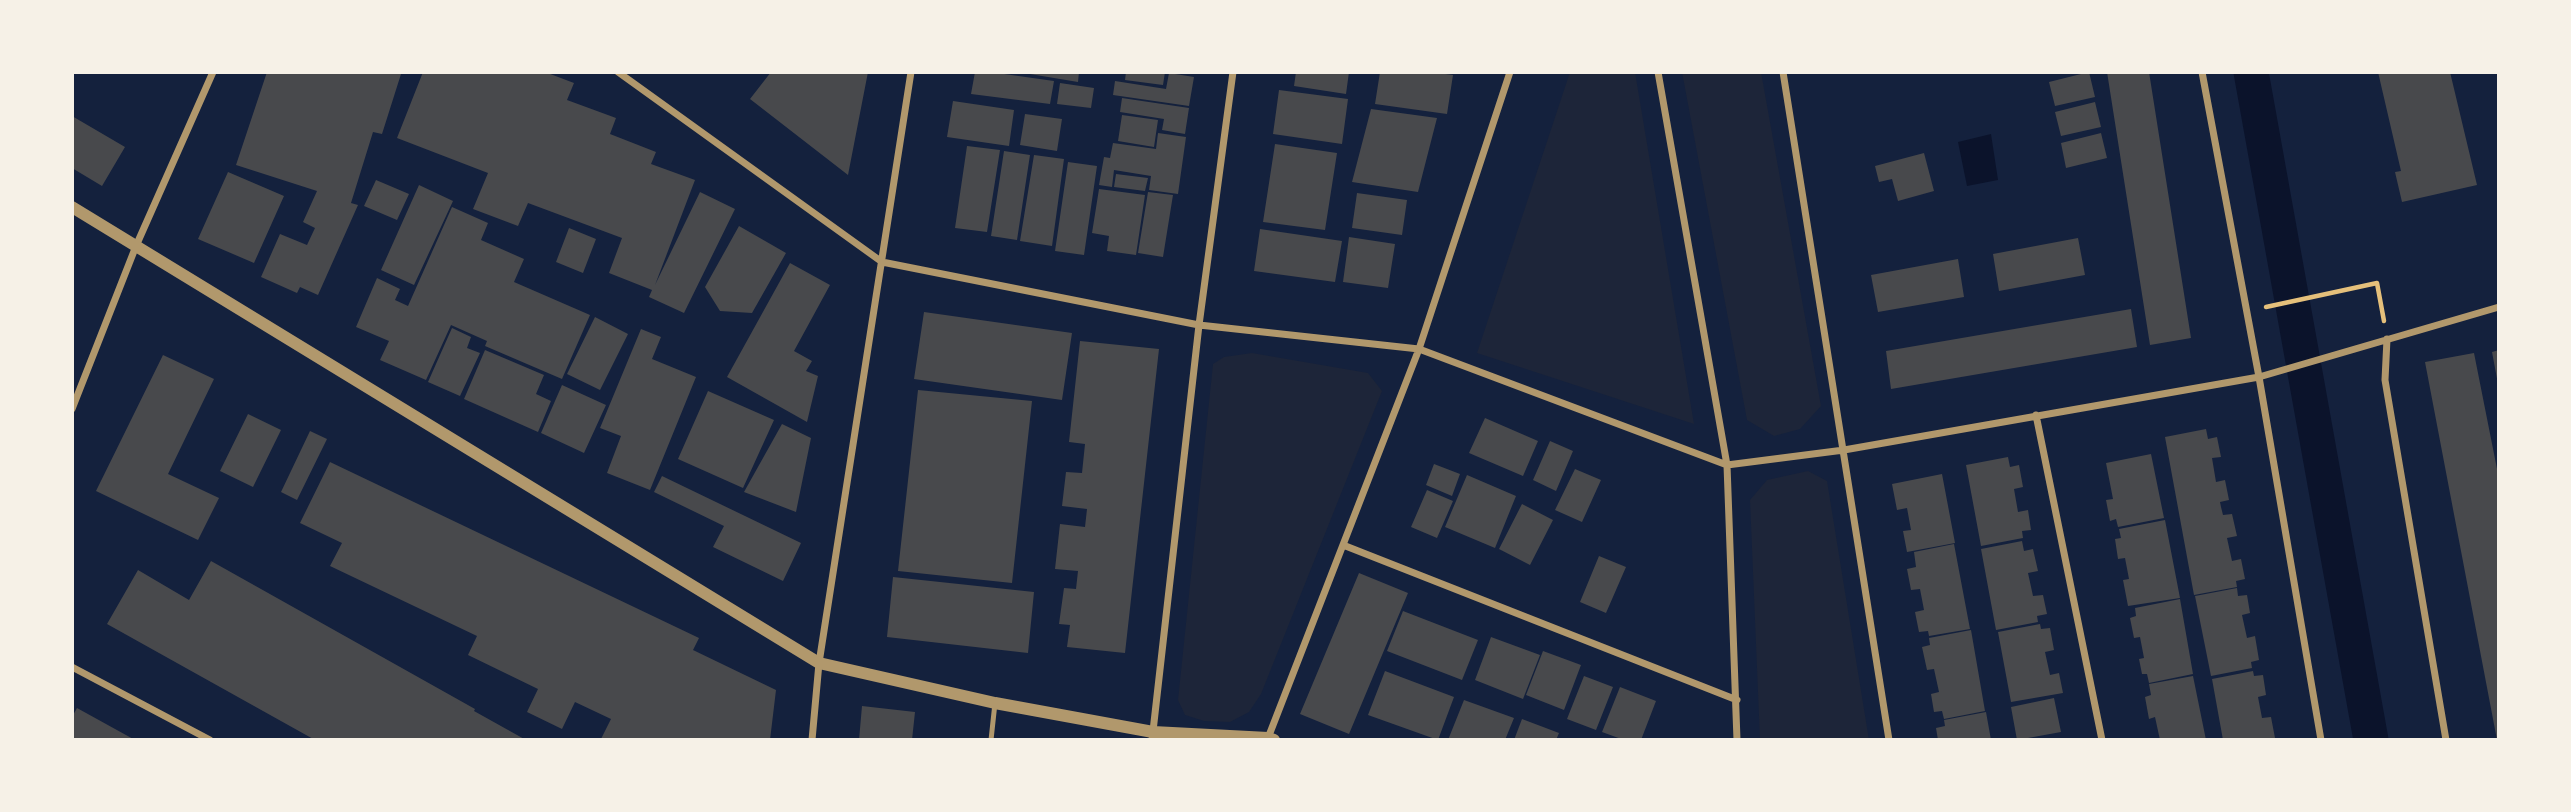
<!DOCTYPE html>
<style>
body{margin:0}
#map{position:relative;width:2571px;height:812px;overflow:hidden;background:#14213d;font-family:"Playfair Display",serif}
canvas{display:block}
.frame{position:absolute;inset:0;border:74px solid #f6f1e7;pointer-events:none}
</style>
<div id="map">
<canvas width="2571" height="812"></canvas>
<div class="frame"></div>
</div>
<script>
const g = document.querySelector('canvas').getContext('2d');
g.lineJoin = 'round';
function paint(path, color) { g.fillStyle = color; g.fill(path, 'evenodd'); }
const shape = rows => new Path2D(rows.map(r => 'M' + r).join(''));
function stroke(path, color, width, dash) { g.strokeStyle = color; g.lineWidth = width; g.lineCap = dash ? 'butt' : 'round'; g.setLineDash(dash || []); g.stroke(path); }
const green = shape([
 [1570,72,1635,72,1694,424,1477,353],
 [1682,72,1761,72,1821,406,1800,429,1774,436,1747,420],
 [1252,353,1368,373,1382,391,1261,694,1249,712,1230,722,1204,721,1185,715,1178,700,1213,364,1224,357],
 [1808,471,1827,481,1869,740,1760,740,1750,500,1767,480]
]);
const water = shape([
 [1991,134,1998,180,1967,186,1958,142]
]);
const canal = shape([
 [2251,72,2371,740]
]);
const building = shape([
 [267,72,393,72,401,74,382,134,373,132,351,203,358,205,318,295,300,287,297,293,261,277,280,234,307,245,315,228,303,222,317,191,236,165],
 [423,72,545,72,574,83,567,100,616,118,610,134,656,152,651,164,695,180,655,285,700,192,735,209,684,313,649,297,652,290,609,273,622,238,528,203,518,226,473,209,488,173,397,138],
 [771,72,868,72,848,175,750,99],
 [975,72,990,72,1054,81,1050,104,971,94],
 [1018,72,1079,72,1078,82],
 [1126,72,1165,72,1163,85,1125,80],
 [1296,72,1349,72,1346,94,1294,86],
 [1380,72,1430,72,1453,75,1447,114,1375,104],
 [2089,72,2095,97,2055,106,2049,82],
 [2107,72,2149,72,2191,338,2150,345],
 [2378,72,2450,72,2477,185,2402,202,2395,172,2401,171],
 [1169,73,1194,77,1189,106,1113,95,1115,81,1166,89],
 [1060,83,1094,88,1091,108,1057,104],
 [1279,90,1348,99,1342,144,1273,134],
 [1122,98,1189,108,1185,134,1162,130,1164,119,1120,112],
 [953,101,1014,110,1009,146,947,137],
 [2095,102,2101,127,2061,136,2055,112],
 [1371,109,1437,118,1418,192,1352,182],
 [1025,114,1062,119,1057,151,1020,145],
 [1122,115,1158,120,1154,147,1118,141],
 [72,116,125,147,102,186,72,168],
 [1158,133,1186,137,1178,194,1149,190,1151,176,1114,170,1112,187,1099,185,1104,157,1110,158,1113,143,1156,149],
 [2101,133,2107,158,2066,168,2061,143],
 [1275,144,1337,153,1325,230,1263,222],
 [967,146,1000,150,987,232,955,228],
 [1004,151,1030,155,1017,240,991,236],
 [1924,153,1934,191,1898,201,1892,179,1879,182,1875,166],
 [1034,155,1064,159,1052,246,1020,241],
 [1068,162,1097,166,1084,255,1055,251],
 [228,172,284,196,254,263,198,239],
 [1116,174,1148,178,1145,191,1114,187],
 [376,180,409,194,397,220,364,206],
 [419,185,453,201,414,285,381,270],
 [1099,189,1145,195,1136,255,1107,251,1109,236,1092,233],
 [1148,192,1173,195,1163,257,1138,253],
 [1357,193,1407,200,1402,235,1352,228],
 [452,207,488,223,481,240,524,259,514,282,590,315,562,379,485,346,487,341,451,325,426,380,380,360,389,341,356,327,377,278,400,289,395,300,408,306],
 [739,226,786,253,752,313,720,311,705,287],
 [569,228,596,239,583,273,556,262],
 [1260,229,1342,241,1335,282,1254,271],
 [1349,237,1395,244,1388,288,1343,282],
 [2078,238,2085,275,1999,291,1993,254],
 [1958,259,1964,297,1878,312,1871,275],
 [790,263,830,285,794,351,812,361,806,371,818,376,807,422,727,377],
 [2131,309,2137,347,1891,389,1886,351],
 [924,312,1072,333,1062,400,914,379],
 [595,317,628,334,600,390,567,374],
 [452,328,471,337,467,348,480,353,460,396,428,382],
 [641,329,661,337,652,359,696,377,650,490,607,473,621,436,600,428],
 [1080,341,1159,349,1125,653,1067,647,1070,625,1059,624,1064,588,1076,589,1078,571,1055,569,1060,524,1085,527,1087,509,1062,506,1066,472,1082,473,1085,444,1069,442],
 [485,350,544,375,536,394,551,401,538,432,464,399],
 [2499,350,2499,383,2498,384,2492,352],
 [2474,353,2499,479,2499,740,2497,740,2425,362],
 [163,355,214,379,168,474,219,498,198,540,96,491],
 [562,385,606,405,584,453,541,433],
 [918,390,1032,401,1012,583,898,571],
 [708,391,774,420,743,488,678,459],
 [248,414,281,430,253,487,220,471],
 [1485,418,1538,441,1523,476,1469,453],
 [782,424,811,438,796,512,744,492],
 [2206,429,2208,439,2217,437,2221,457,2212,458,2216,482,2225,480,2229,500,2220,502,2221,507,2223,515,2232,514,2237,536,2227,538,2232,561,2241,559,2245,579,2236,581,2237,587,2194,595,2165,437],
 [310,431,327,439,297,500,281,492],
 [1550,441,1573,451,1556,491,1533,480],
 [2151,454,2164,518,2118,527,2116,519,2110,521,2106,500,2113,499,2106,463],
 [2008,457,2010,467,2019,465,2023,487,2014,489,2018,512,2028,510,2031,530,2022,531,2023,538,1981,546,1966,465],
 [330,462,699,638,693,650,776,690,770,740,604,740,601,739,611,719,575,702,562,729,527,712,538,689,468,655,477,636,330,566,342,543,300,523],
 [1434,464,1460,474,1452,496,1426,485],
 [1575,469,1601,480,1582,522,1555,510],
 [1942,474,1955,543,1907,552,1903,531,1911,530,1907,508,1897,510,1892,484],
 [1467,475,1516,496,1495,548,1445,527],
 [662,476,801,543,783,581,713,547,724,526,654,492],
 [1427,490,1453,501,1437,538,1411,527],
 [1522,504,1553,520,1530,565,1499,549],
 [2165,520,2180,598,2128,606,2123,580,2129,579,2125,558,2118,559,2115,539,2121,538,2119,529],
 [2022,541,2024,551,2033,549,2038,571,2028,573,2033,596,2043,595,2047,614,2037,616,2038,622,1996,630,1981,549],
 [1954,544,1970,629,1929,636,1928,631,1919,632,1915,612,1924,610,1920,589,1911,590,1907,569,1916,567,1914,552],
 [1599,556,1626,567,1606,613,1580,602],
 [211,561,475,709,474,711,526,740,315,740,107,624,138,570,189,600],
 [1359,573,1408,593,1349,734,1300,714],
 [893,577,1034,592,1028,653,887,637],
 [2237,588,2238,596,2247,595,2250,613,2242,615,2247,638,2255,636,2259,660,2251,662,2252,668,2211,676,2195,596],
 [2180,599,2193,674,2149,683,2147,674,2142,674,2139,659,2144,658,2140,637,2134,638,2130,618,2136,616,2135,608],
 [1403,611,1478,640,1462,680,1387,651],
 [2040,624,2041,629,2050,628,2054,650,2045,652,2050,675,2059,673,2063,693,2011,702,1998,632],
 [1971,630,1985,711,1944,719,1942,711,1934,712,1931,694,1939,692,1934,669,1927,670,1922,647,1930,645,1929,638],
 [1491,637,1540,655,1523,699,1475,680],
 [1543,651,1581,665,1564,710,1526,695],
 [1385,671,1454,697,1438,740,1368,715],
 [2253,671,2254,676,2263,675,2266,695,2258,697,2262,718,2271,717,2275,738,2266,740,2223,740,2212,679],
 [1584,676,1613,687,1596,730,1567,719],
 [2193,676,2206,740,2160,740,2155,717,2149,719,2145,697,2151,695,2149,684],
 [1620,687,1656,701,1641,740,1624,740,1602,732],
 [2054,698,2061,732,2017,740,2011,707],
 [1464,700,1514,718,1505,740,1448,740],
 [862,706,915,712,912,740,859,740],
 [77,708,135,740,72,740,72,717],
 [1986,712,1991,740,1938,740,1936,728,1945,726,1944,720],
 [1522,719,1559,733,1556,740,1514,740]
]);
const path = shape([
 [2266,307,2377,283,2384,321]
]);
const service = shape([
 [991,740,995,703]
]);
const minor = shape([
 [618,72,882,262,1199,325,1419,349,1727,465,1844,450,2259,377,2499,307],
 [1658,72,1727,465,1737,740],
 [1783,72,1889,740],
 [2202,72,2259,377,2321,740],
 [2387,339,2385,380,2446,740],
 [72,409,136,246,213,72],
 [2036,415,2102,740],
 [1343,545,1737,700],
 [72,667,210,740],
 [1268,738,1419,349,1510,72],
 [812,740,819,663,911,72],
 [1152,740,1199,325,1233,72]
]);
const tertiary = shape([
 [72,207,819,663,995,703,1153,732,1268,738,1274,740]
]);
paint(green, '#1d2539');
paint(water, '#0b132b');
stroke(canal, '#0b132b', 35);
paint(building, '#48494c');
stroke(path, '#e5c07b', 4.5);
stroke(service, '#b1986c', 5);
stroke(minor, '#b1986c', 7);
stroke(tertiary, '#b1986c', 12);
</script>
